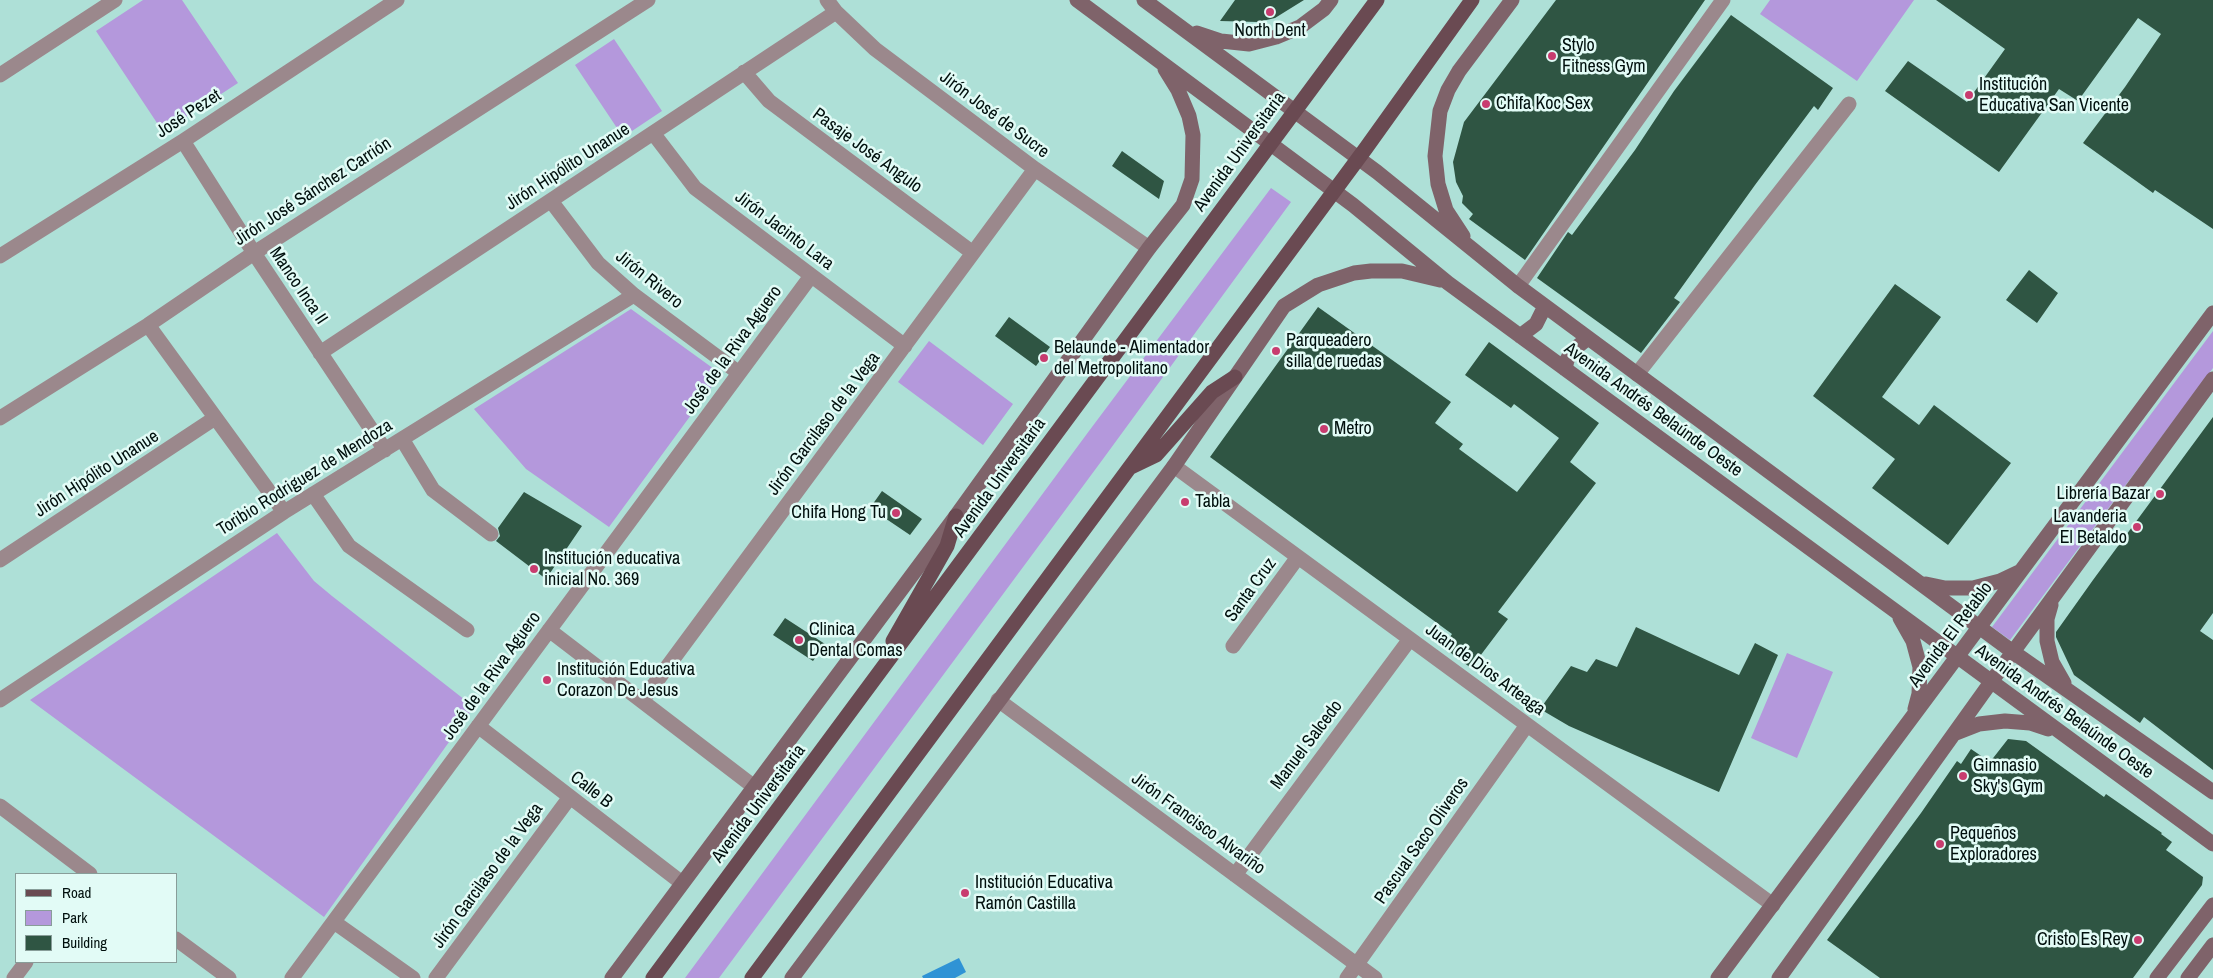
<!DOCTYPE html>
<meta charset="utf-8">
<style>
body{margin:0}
#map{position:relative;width:2213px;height:978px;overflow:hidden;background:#aee0d7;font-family:"Archivo Narrow",sans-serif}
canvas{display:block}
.legend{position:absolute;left:15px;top:873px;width:162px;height:90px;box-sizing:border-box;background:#e2fbf6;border:1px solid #889d99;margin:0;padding:6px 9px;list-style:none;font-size:15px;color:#000f0d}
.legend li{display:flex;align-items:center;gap:10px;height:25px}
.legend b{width:25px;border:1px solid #889d99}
</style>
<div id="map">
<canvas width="2213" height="978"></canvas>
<ul class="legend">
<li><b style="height:6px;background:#6a4a52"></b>Road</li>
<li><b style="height:14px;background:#b498dc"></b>Park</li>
<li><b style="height:14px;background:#2f5543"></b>Building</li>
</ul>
</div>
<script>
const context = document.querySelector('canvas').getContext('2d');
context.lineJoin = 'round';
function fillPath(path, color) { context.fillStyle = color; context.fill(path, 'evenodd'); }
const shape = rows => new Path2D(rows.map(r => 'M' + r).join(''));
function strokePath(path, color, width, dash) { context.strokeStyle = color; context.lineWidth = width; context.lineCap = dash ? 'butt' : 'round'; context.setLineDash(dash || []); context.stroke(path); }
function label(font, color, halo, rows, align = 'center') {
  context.font = font + ' "Archivo Narrow",sans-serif'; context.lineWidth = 5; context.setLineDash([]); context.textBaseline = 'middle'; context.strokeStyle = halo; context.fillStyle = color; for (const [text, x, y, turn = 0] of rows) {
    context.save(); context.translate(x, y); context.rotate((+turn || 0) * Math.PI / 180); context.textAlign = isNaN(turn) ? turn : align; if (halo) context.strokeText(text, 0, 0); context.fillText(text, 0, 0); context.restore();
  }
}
fillPath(shape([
 [143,0,182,0,238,83,163,132,96,31],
 [1770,0,1914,0,1857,81,1760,14],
 [614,39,662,111,623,137,575,65],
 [1271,188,1291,202,1103,459,719,978,685,978,1089,431],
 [631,309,721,374,609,527,526,469,474,409],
 [2213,331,2213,368,2010,640,1992,627],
 [929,341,1013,404,983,445,898,382],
 [277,533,314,581,332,596,474,707,324,917,30,700],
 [1787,653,1833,672,1797,758,1751,738]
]), '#b498dc');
fillPath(shape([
 [959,958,966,972,955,978,923,978,922,976]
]), '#2f93d5');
fillPath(shape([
 [1235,0,1304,0,1275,18,1258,22,1220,21],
 [1556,0,1705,0,1525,260,1469,219,1473,214,1462,203,1463,196,1456,182,1453,162,1464,122],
 [1936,0,2213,0,2213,229,2155,190,2153,193,2083,143,2125,87,2161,34,2138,18,2078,101,2059,89,1999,172,1885,91,1908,61,1967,102,2005,49],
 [1731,15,1833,88,1818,110,1814,106,1755,185,1674,298,1680,302,1641,353,1537,278,1568,232,1572,235,1635,150,1674,91],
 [1122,151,1164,181,1159,199,1112,166],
 [2029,270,2058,293,2037,323,2006,300],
 [1895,284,1941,317,1882,397,1919,425,1934,405,2011,463,1948,545,1872,488,1895,459,1813,396],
 [1318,307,1451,402,1435,423,1463,444,1459,449,1517,492,1559,438,1514,404,1511,408,1465,375,1489,342,1599,423,1570,462,1596,483,1498,612,1508,619,1471,668,1443,647,1452,634,1210,457],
 [1009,317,1050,347,1036,366,995,336],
 [2213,417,2213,613,2200,631,2213,640,2213,770,2144,717,2140,723,2074,675,2056,637,2056,632,2093,580],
 [882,491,922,519,910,535,870,508],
 [524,492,582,526,546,579,496,541,500,536,498,528],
 [785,618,825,644,813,661,773,635],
 [1636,627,1739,675,1755,643,1778,655,1719,792,1569,726,1540,709,1571,666,1587,672,1596,659,1617,667],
 [2008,739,2026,741,2104,797,2106,794,2162,833,2161,834,2172,842,2166,850,2203,877,2202,885,2133,978,1880,978,1827,940,1921,813,1957,761,1961,764,1971,749,1990,762]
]), '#2f5543');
strokePath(shape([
 [827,0,836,12,875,49,1035,169,1149,248],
 [744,72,769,101,973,253],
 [0,75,115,0],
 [653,133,695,188,905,346],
 [183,141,254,253,385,450],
 [551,201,598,263,634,295,739,373],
 [0,256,183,141,397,0],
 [1518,286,1723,0],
 [148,325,284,512],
 [320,353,836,12],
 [1637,374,1849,104],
 [0,418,148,325,254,253,648,0],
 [402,439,433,490,491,534],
 [1174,466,1773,905],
 [313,494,349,546,467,630],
 [0,560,215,418],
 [549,630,753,786],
 [1233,646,1298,557],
 [0,700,284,512,634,295],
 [998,700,1375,978],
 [642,701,1035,169],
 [478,726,682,883],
 [0,806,90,874],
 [1235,875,1410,639],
 [334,922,413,978],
 [176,939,229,978],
 [14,978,26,962],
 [292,978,811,276],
 [436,978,570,797],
 [1347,978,1527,725]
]), '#9b888c', 15);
strokePath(shape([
 [1077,0,1353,205,1448,283,2213,844],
 [1144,0,1377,172,1518,286,2013,652,2213,792],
 [1197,33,1221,41,1249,44,1276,37,1300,27,1324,9,1331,0],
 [1463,236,1446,210,1438,184,1435,156,1440,111,1448,90,1459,71,1512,0],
 [1520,336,1536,324,1545,306],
 [1565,369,1567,360,1572,351,1588,338],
 [1926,584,1945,588,1973,588,2000,581,2019,572],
 [2051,605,2047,619,2047,641,2052,662,2064,683],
 [1900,618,1913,641,1920,667,1919,694,1915,709],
 [1956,733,1979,724,2005,721,2030,723,2048,729],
 [612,978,956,516,1149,248,1183,205,1192,179,1193,135,1189,116,1178,90,1165,69],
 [792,978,1174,466,1284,306,1318,285,1354,273,1371,271,1402,271,1440,280],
 [1718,978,2213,313],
 [1779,978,1991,682,2213,379],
 [2157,978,2213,905],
 [2188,978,2213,945]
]), '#7f636a', 15);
strokePath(shape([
 [1131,467,1156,455,1212,392,1235,377],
 [893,641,947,546,956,516],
 [653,978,1377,0],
 [752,978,1366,148,1472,0]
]), '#6a4a52', 15);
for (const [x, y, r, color] of [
 [1270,12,5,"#c83c6f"],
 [1552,56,5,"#c83c6f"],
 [1969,95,5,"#c83c6f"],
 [1486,104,5,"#c83c6f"],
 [1276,351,5,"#c83c6f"],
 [1044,358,5,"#c83c6f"],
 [1324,429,5,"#c83c6f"],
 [2160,494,5,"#c83c6f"],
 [1185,502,5,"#c83c6f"],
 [896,513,5,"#c83c6f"],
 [2137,527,5,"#c83c6f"],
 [534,569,5,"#c83c6f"],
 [799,640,5,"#c83c6f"],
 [547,680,5,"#c83c6f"],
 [1963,776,5,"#c83c6f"],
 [1940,844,5,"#c83c6f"],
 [965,893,5,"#c83c6f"],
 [2138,940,5,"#c83c6f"]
]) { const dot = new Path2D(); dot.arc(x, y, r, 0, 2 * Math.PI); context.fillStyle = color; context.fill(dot); strokePath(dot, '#e2fbf6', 2); }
label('18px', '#000f0d', '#e2fbf6', [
 ["North Dent",1270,31,"center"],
 ["Stylo",1562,46],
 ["Fitness Gym",1562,67],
 ["Institución",1979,85],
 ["Educativa San Vicente",1979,106],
 ["Chifa Koc Sex",1496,104],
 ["Parqueadero",1286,341],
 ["silla de ruedas",1286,362],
 ["Belaunde - Alimentador",1054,348],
 ["del Metropolitano",1054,369],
 ["Metro",1334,429],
 ["Librería Bazar",2150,494,"right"],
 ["Tabla",1195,502],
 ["Chifa Hong Tu",886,513,"right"],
 ["Lavanderia",2127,517,"right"],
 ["El Betaldo",2127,538,"right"],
 ["Institución educativa",544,559],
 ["inicial No. 369",544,580],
 ["Clinica",809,630],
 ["Dental Comas",809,651],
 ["Institución Educativa",557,670],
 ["Corazon De Jesus",557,691],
 ["Gimnasio",1973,766],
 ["Sky's Gym",1973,787],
 ["Pequeños",1950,834],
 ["Exploradores",1950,855],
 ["Institución Educativa",975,883],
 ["Ramón Castilla",975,904],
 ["Cristo Es Rey",2128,940,"right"]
], 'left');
label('18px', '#000f0d', '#e2fbf6', [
 ["José Pezet",189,114,-33],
 ["Jirón José de Sucre",994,115,37],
 ["Pasaje José Angulo",867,151,36],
 ["Avenida Universitaria",1240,152,-54],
 ["Jirón Hipólito Unanue",568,167,-33],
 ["Jirón José Sánchez Carrión",313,192,-33],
 ["Jirón Jacinto Lara",784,231,37],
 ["Jirón Rivero",649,280,39],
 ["Manco Inca II",298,286,56],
 ["José de la Riva Aguero",733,350,-54],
 ["Avenida Andrés Belaúnde Oeste",1653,410,36],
 ["Jirón Garcilaso de la Vega",824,424,-53],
 ["Jirón Hipólito Unanue",97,474,-33],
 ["Toribio Rodriguez de Mendoza",305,478,-32],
 ["Avenida Universitaria",1000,478,-54],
 ["Santa Cruz",1251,590,-54],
 ["Avenida El Retablo",1951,635,-53],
 ["Juan de Dios Arteaga",1485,670,36],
 ["José de la Riva Aguero",492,676,-54],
 ["Avenida Andrés Belaúnde Oeste",2064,712,36],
 ["Manuel Salcedo",1307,745,-53],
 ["Calle B",591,790,38],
 ["Avenida Universitaria",759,804,-53],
 ["Jirón Francisco Alvariño",1198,824,36],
 ["Pascual Saco Oliveros",1422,841,-55],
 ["Jirón Garcilaso de la Vega",488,876,-54]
]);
</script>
